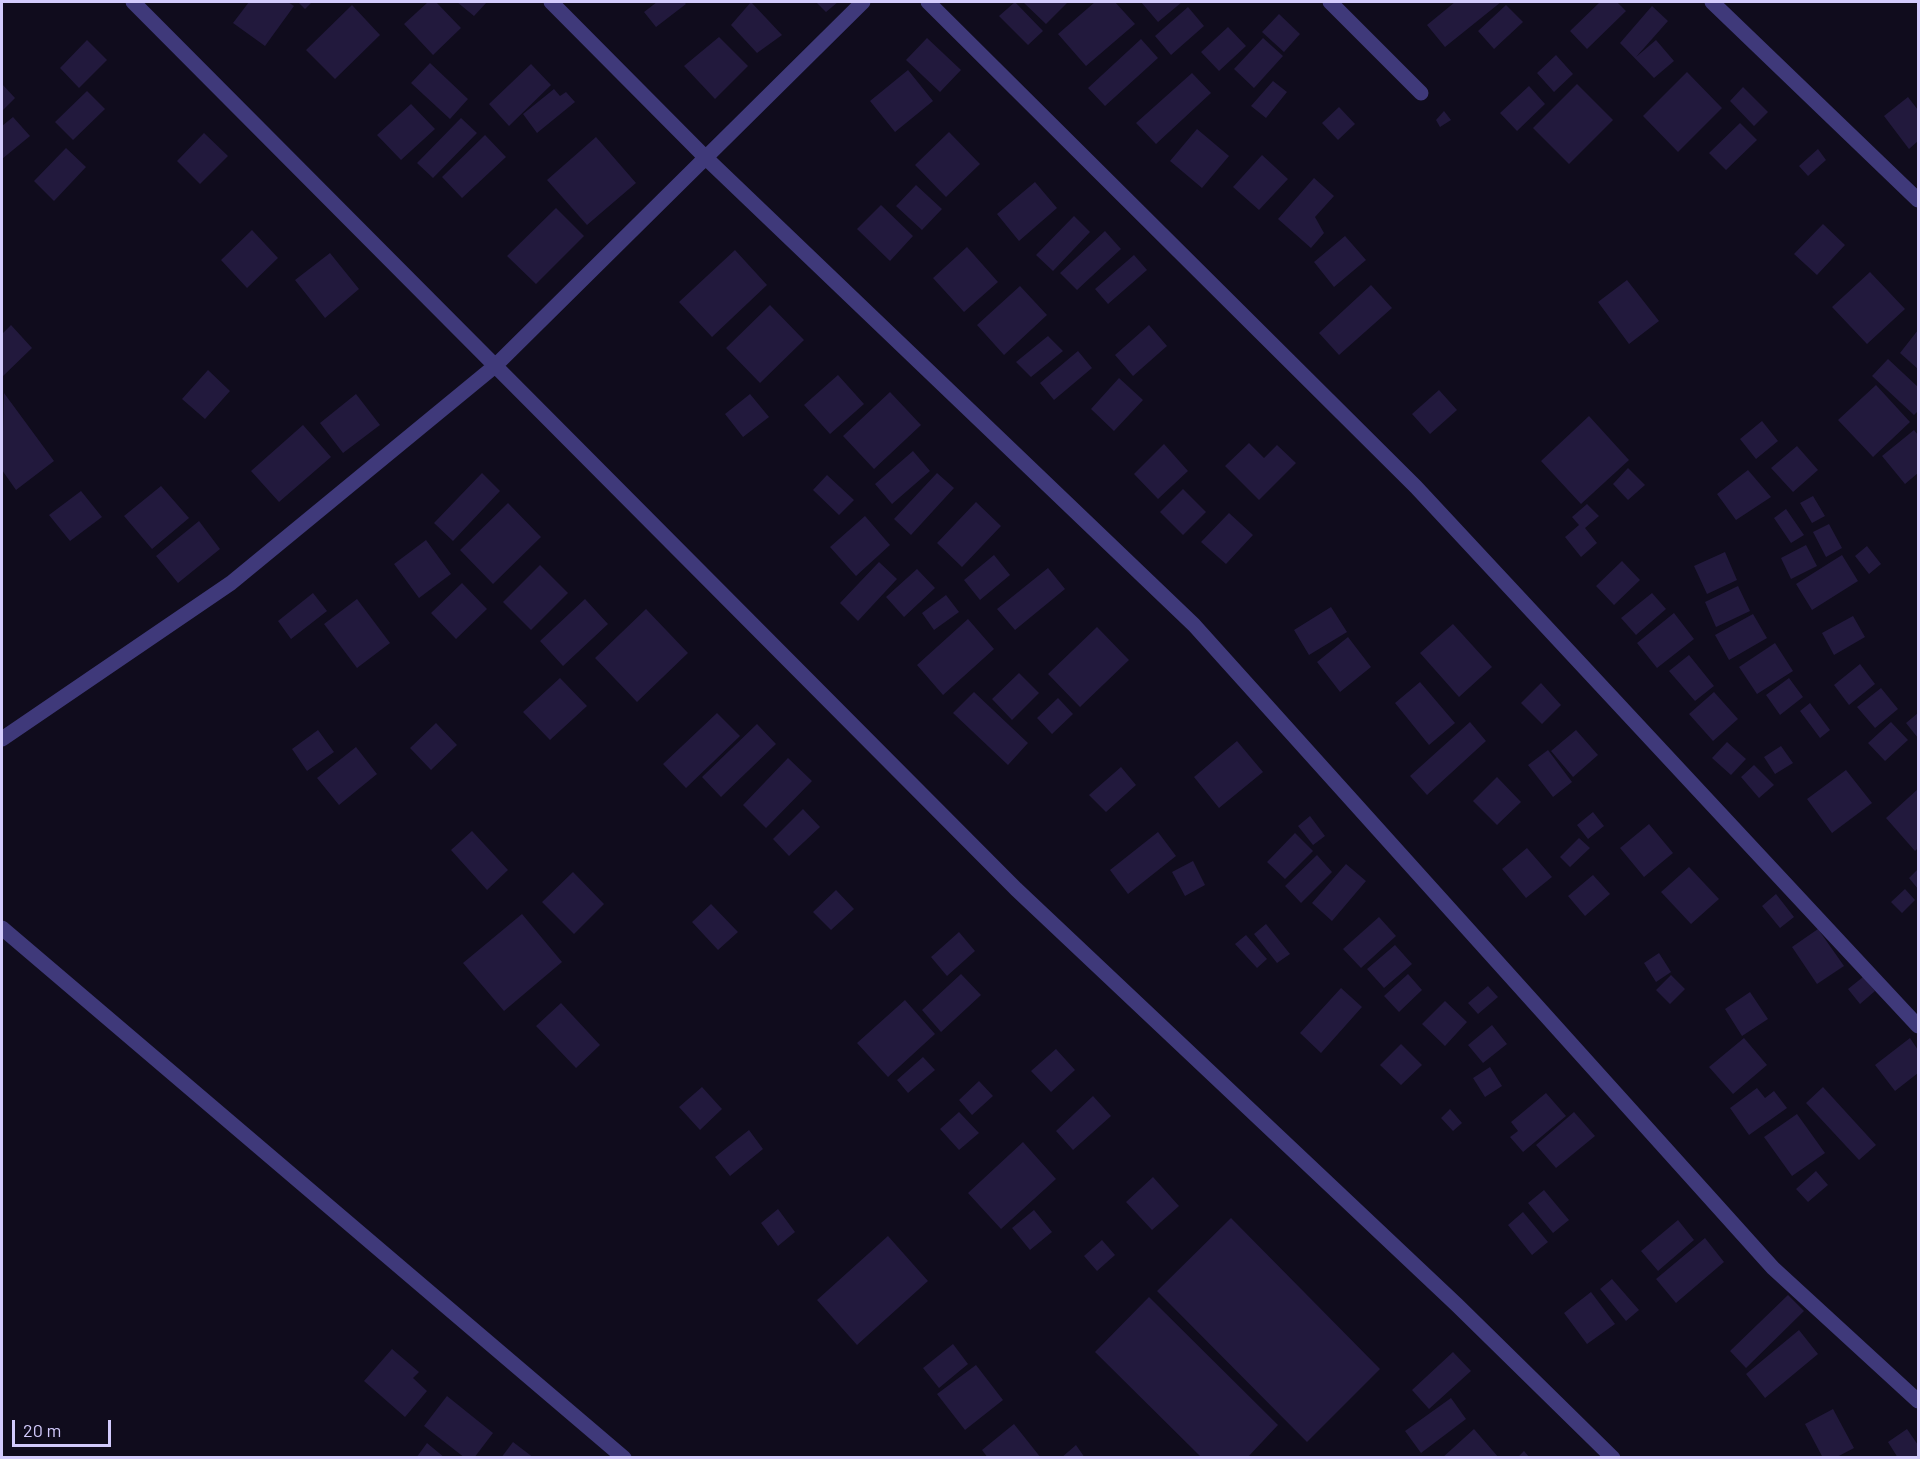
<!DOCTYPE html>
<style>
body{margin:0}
#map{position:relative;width:1920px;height:1459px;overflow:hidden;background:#100c1d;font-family:Barlow,sans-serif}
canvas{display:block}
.frame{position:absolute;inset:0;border:3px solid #d3cbfd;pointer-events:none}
.scale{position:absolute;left:12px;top:1420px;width:99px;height:27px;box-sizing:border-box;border:3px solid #d3cbfd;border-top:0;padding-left:8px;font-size:18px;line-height:21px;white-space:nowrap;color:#d3cbfd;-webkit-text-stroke:4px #100c1d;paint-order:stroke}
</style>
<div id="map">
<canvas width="1920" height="1459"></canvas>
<div class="frame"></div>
<div class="scale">20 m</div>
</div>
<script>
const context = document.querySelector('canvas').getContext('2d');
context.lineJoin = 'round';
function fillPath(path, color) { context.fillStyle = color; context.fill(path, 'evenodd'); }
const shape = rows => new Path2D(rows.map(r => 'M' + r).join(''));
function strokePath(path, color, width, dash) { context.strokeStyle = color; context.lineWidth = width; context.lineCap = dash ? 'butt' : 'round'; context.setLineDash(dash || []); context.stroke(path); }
fillPath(shape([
 [249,2,288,2,294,6,265,46,233,23],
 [298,2,312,2,305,9],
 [428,2,436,2,461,28,433,55,404,24],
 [457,2,487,2,474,16],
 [657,2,684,2,686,4,656,27,644,12],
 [751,2,782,35,757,53,731,25],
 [816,2,838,2,826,12],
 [1015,2,1043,31,1028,45,999,16],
 [1023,2,1068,2,1046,24],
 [1095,2,1115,2,1135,24,1086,66,1058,34],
 [1141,2,1182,2,1158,22],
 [1455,2,1501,2,1445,47,1427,25],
 [1600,2,1617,2,1626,11,1587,49,1570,31],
 [352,5,380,35,335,79,306,50],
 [1506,5,1523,22,1494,49,1478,31],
 [1652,6,1668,21,1636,57,1656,40,1674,61,1654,78,1620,43],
 [1188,7,1204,26,1171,55,1155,36],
 [1279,14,1300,34,1284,52,1262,32],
 [1228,27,1246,46,1219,71,1201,52],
 [719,37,748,66,715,99,684,66],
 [927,38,961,70,940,92,906,60],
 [1263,38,1283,56,1254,88,1234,69],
 [1141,39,1158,58,1105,106,1088,88],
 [87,40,107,60,79,88,60,68],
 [1556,55,1573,74,1554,92,1537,73],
 [430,63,468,99,450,119,411,83],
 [531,64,551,85,509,126,489,104],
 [908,70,933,101,895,132,870,101],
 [1687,72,1722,108,1678,152,1643,116],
 [1192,73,1211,93,1156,144,1136,123],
 [1273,81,1287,92,1266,118,1251,106],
 [2,84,15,98,2,111],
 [1577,84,1613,120,1569,164,1533,128],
 [1529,86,1545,104,1517,131,1500,113],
 [1743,87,1768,112,1754,126,1730,101],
 [554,89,560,96,566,92,575,102,537,133,523,114],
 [87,91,105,109,73,140,55,122],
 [1908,97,1918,110,1918,141,1909,149,1884,116],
 [411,104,435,129,401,160,377,135],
 [1339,107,1355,124,1338,140,1322,123],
 [1444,111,1451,120,1440,127,1436,120],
 [13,117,30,136,2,159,2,126],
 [461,118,477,133,433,178,417,163],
 [1740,123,1757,140,1726,170,1709,153],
 [1197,129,1229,156,1202,188,1170,161],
 [949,132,980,164,946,197,915,165],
 [204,133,228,156,200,184,177,161],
 [485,135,506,157,462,198,442,177],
 [596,137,636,183,587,225,547,180],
 [66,148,86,167,54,201,34,181],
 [1818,149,1826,160,1808,176,1799,166],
 [1262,155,1288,179,1259,210,1233,187],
 [1314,178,1334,196,1315,217,1324,233,1311,248,1278,219],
 [1035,182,1057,208,1019,241,997,214],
 [916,185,942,209,922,230,896,206],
 [881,205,913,236,890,261,857,229],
 [556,208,584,236,536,284,507,256],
 [1074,216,1090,232,1053,271,1036,255],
 [1823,224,1845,245,1817,275,1794,254],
 [252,230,278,258,247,288,221,260],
 [1105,231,1121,249,1077,290,1060,273],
 [1345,236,1366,260,1334,287,1314,262],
 [967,247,998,282,964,312,933,278],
 [735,250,767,285,712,337,679,302],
 [330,253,359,289,325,318,295,280],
 [1134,255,1147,270,1108,304,1095,289],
 [1870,272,1905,309,1867,344,1832,307],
 [1627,280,1659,321,1629,344,1598,302],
 [1371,285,1392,308,1339,355,1319,333],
 [1020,286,1047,315,1004,355,977,325],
 [770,305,804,340,760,383,726,348],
 [11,325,32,348,2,377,2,334],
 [1149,325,1167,346,1133,376,1115,355],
 [1918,330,1918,369,1900,353],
 [1048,336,1063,351,1031,377,1016,362],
 [1078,351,1092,368,1054,400,1040,383],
 [1888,359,1918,387,1918,411,1914,415,1872,376],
 [208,370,230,391,205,419,182,399],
 [838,375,864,404,830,434,804,405],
 [1119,378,1143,400,1114,431,1091,409],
 [1876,385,1910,422,1873,457,1838,420],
 [1439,390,1457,410,1430,434,1412,414],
 [890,392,921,425,874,469,843,436],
 [4,393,54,461,16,490,2,470],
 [356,394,380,425,343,453,320,423],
 [750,394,769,417,743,437,725,414],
 [1589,416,1629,460,1581,504,1541,461],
 [1762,421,1778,441,1756,459,1740,439],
 [303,425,331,457,279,502,251,471],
 [1914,430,1918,435,1918,473,1905,484,1882,456],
 [1249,443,1264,458,1277,445,1296,463,1259,500,1225,466],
 [1164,444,1188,471,1158,499,1134,474],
 [1797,446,1818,470,1793,492,1771,468],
 [913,451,930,471,892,504,875,484],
 [1628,468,1645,485,1628,500,1613,484],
 [1748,470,1771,497,1736,520,1717,494],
 [482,473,500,491,453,541,434,523],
 [937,473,954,488,911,535,894,519],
 [827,475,854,500,839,515,813,490],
 [161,486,189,518,152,549,124,516],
 [1183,489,1206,512,1183,535,1160,512],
 [81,491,102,517,70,541,49,515],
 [1813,496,1825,516,1812,523,1800,503],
 [976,502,1001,526,962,567,937,543],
 [508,503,541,537,493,584,460,550],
 [1587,504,1599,516,1585,528,1597,543,1581,557,1565,537,1579,525,1572,517],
 [1786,509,1804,535,1791,543,1774,518],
 [1229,513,1253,535,1226,564,1201,542],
 [865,516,890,545,856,576,830,547],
 [199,521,220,549,178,583,156,556],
 [1829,524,1842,548,1826,557,1813,532],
 [426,540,451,574,419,598,394,564],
 [1806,545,1817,566,1791,579,1781,558],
 [1867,546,1881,564,1869,574,1855,556],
 [1725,552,1737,580,1707,594,1694,566],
 [994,555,1010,575,980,600,964,580],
 [1842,555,1858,581,1812,610,1796,584],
 [1622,561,1640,580,1614,605,1596,586],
 [879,562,897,579,858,621,840,603],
 [540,565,568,593,531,630,503,602],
 [1048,568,1065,589,1015,630,997,609],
 [917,569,935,588,904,617,886,597],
 [462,583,487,609,456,639,431,613],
 [1738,586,1750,611,1716,627,1705,602],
 [313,593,327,611,291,639,278,621],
 [1652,593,1666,609,1636,635,1621,618],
 [946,595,959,612,934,630,922,613],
 [357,599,390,643,357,668,324,624],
 [585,599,608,624,563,666,540,641],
 [1331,607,1347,632,1309,655,1294,630],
 [646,609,688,653,637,702,595,658],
 [1674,613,1694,639,1657,668,1637,643],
 [1753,614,1767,638,1729,660,1715,635],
 [1853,616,1865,637,1834,655,1822,633],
 [968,619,994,649,943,695,917,665],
 [1453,624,1492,667,1459,697,1420,653],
 [1097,627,1129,660,1080,707,1048,674],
 [1348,637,1371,667,1340,692,1317,662],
 [1775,643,1793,671,1757,694,1739,667],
 [1689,655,1714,686,1695,701,1669,671],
 [1860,664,1875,684,1849,705,1834,685],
 [1019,673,1039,693,1012,720,992,699],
 [560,678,587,706,550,740,523,712],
 [1789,678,1803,697,1780,715,1766,695],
 [1420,682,1455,723,1429,745,1395,703],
 [1541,683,1561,705,1542,724,1521,703],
 [1881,688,1898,709,1875,728,1857,707],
 [974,692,1028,743,1008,765,953,713],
 [1714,692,1738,719,1713,741,1689,714],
 [1058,698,1073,714,1052,734,1037,718],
 [1810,703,1830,730,1820,738,1800,711],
 [717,713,740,736,686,788,663,764],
 [1918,713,1918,738,1906,723],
 [1470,722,1486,741,1427,795,1410,776],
 [1891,722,1908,740,1885,761,1868,743],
 [436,723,457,745,431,770,410,748],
 [757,724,776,744,721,797,702,777],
 [318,730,334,752,307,771,292,749],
 [1576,730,1598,755,1573,777,1551,751],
 [1237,741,1263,772,1219,808,1194,777],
 [1727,742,1746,759,1731,775,1712,758],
 [1781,746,1793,763,1775,774,1764,757],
 [356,747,377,774,339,805,317,778],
 [1548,750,1572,782,1553,797,1528,765],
 [788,758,812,781,766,828,743,805],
 [1754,765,1774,785,1759,798,1741,777],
 [1121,767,1136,785,1106,812,1089,795],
 [1846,770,1872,803,1832,833,1807,799],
 [1497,777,1521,802,1497,825,1473,801],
 [1918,789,1918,848,1915,851,1886,818],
 [803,809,820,827,789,856,773,839],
 [1593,812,1604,826,1588,839,1577,825],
 [1310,816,1325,836,1313,845,1298,826],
 [1649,824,1673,853,1644,877,1620,848],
 [472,831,508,870,487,890,451,850],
 [1158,832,1176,856,1128,894,1110,870],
 [1295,833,1313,851,1285,879,1267,862],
 [1579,838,1590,848,1570,867,1560,857],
 [1527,848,1552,877,1526,898,1502,869],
 [1317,855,1332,872,1301,903,1285,886],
 [1193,861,1205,885,1185,896,1172,872],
 [1346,864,1366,881,1332,921,1312,903],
 [1689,867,1719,899,1691,924,1661,892],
 [1918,869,1918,889,1909,878],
 [573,872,604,904,574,934,542,902],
 [1593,875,1610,894,1585,916,1568,896],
 [1905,889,1915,900,1902,913,1891,902],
 [836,890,854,909,831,930,813,912],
 [1776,894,1794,917,1780,928,1762,906],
 [711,904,738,932,718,950,692,922],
 [522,914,562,962,504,1011,463,963],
 [1379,917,1396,936,1361,968,1343,949],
 [1266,924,1290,954,1277,963,1254,934],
 [1818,929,1844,966,1817,984,1792,947],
 [959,932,975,951,947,976,931,957],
 [1246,935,1267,959,1257,968,1235,944],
 [1395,945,1412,964,1384,988,1367,969],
 [1659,953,1671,972,1656,982,1644,963],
 [961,974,981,995,941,1032,922,1010],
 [1408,974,1422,990,1399,1012,1384,996],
 [1671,975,1685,989,1670,1004,1656,990],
 [1863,977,1875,991,1860,1004,1848,989],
 [1488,986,1498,997,1478,1014,1468,1003],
 [1341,988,1362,1007,1321,1053,1300,1033],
 [1750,992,1768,1019,1742,1036,1725,1009],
 [905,1000,935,1034,888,1077,857,1043],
 [1445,1001,1467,1022,1445,1046,1422,1024],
 [561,1003,600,1045,576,1068,536,1026],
 [1492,1025,1507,1044,1483,1063,1468,1045],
 [1744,1038,1767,1065,1733,1094,1709,1067],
 [1910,1038,1918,1050,1918,1073,1895,1091,1875,1065],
 [1401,1044,1422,1065,1401,1085,1380,1065],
 [1056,1049,1075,1070,1051,1092,1031,1071],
 [923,1057,935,1070,908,1093,897,1080],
 [1490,1067,1502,1086,1485,1097,1473,1078],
 [979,1081,993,1096,972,1115,959,1100],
 [702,1087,722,1109,700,1130,679,1107],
 [1823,1087,1876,1145,1859,1160,1806,1103],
 [1757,1088,1765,1098,1774,1091,1787,1108,1749,1135,1730,1108],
 [1546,1093,1566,1116,1523,1152,1510,1137,1518,1131,1511,1122],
 [1093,1096,1111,1116,1073,1150,1056,1131],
 [1450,1109,1462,1123,1453,1131,1441,1118],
 [959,1112,979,1133,959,1150,940,1129],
 [1574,1112,1595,1136,1556,1168,1536,1145],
 [1797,1114,1825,1153,1792,1176,1764,1137],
 [749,1130,763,1149,730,1176,715,1157],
 [1023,1142,1056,1179,1001,1229,968,1193],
 [1816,1171,1828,1185,1808,1202,1796,1189],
 [1153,1177,1179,1206,1152,1230,1126,1202],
 [1544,1190,1569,1220,1553,1233,1528,1203],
 [778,1209,795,1232,778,1246,761,1223],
 [1034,1210,1052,1232,1030,1250,1012,1228],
 [1523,1212,1548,1242,1532,1255,1508,1225],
 [1231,1218,1380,1369,1307,1442,1157,1291],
 [1678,1220,1694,1240,1658,1271,1641,1251],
 [888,1236,928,1281,857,1345,817,1300],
 [1705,1238,1724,1262,1676,1303,1656,1279],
 [1102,1240,1115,1255,1097,1271,1084,1256],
 [1612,1279,1639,1310,1626,1321,1600,1289],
 [1591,1292,1615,1324,1587,1344,1564,1313],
 [1788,1295,1804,1311,1746,1368,1730,1351],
 [1149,1297,1278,1425,1247,1458,1202,1458,1095,1352],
 [1799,1330,1818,1354,1765,1398,1746,1374],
 [953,1344,968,1364,939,1388,923,1368],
 [392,1349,419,1372,413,1378,427,1391,405,1417,364,1381],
 [1453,1352,1471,1371,1429,1409,1412,1390],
 [976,1365,1003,1400,965,1430,937,1394],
 [447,1396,493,1433,474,1458,465,1458,424,1426],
 [1451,1398,1466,1419,1421,1453,1405,1431],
 [1833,1409,1854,1448,1835,1458,1823,1458,1805,1424],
 [1014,1424,1041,1458,988,1458,982,1450],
 [1474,1429,1499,1458,1442,1458],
 [1907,1429,1918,1445,1918,1458,1898,1458,1888,1442],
 [513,1442,534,1458,501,1458],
 [427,1443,445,1458,416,1458],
 [1076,1445,1085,1458,1061,1458],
 [1524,1451,1530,1458,1517,1458]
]), '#22193d');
strokePath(shape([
 [133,2,1016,889,1457,1305,1613,1458],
 [551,2,706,158,1194,625,1773,1268,1918,1401],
 [928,2,1416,487,1918,1026],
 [1330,2,1421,93],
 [1712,2,1918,200],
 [2,739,231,583,495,366,863,2],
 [2,928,624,1458]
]), '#3f397a', 15);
</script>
